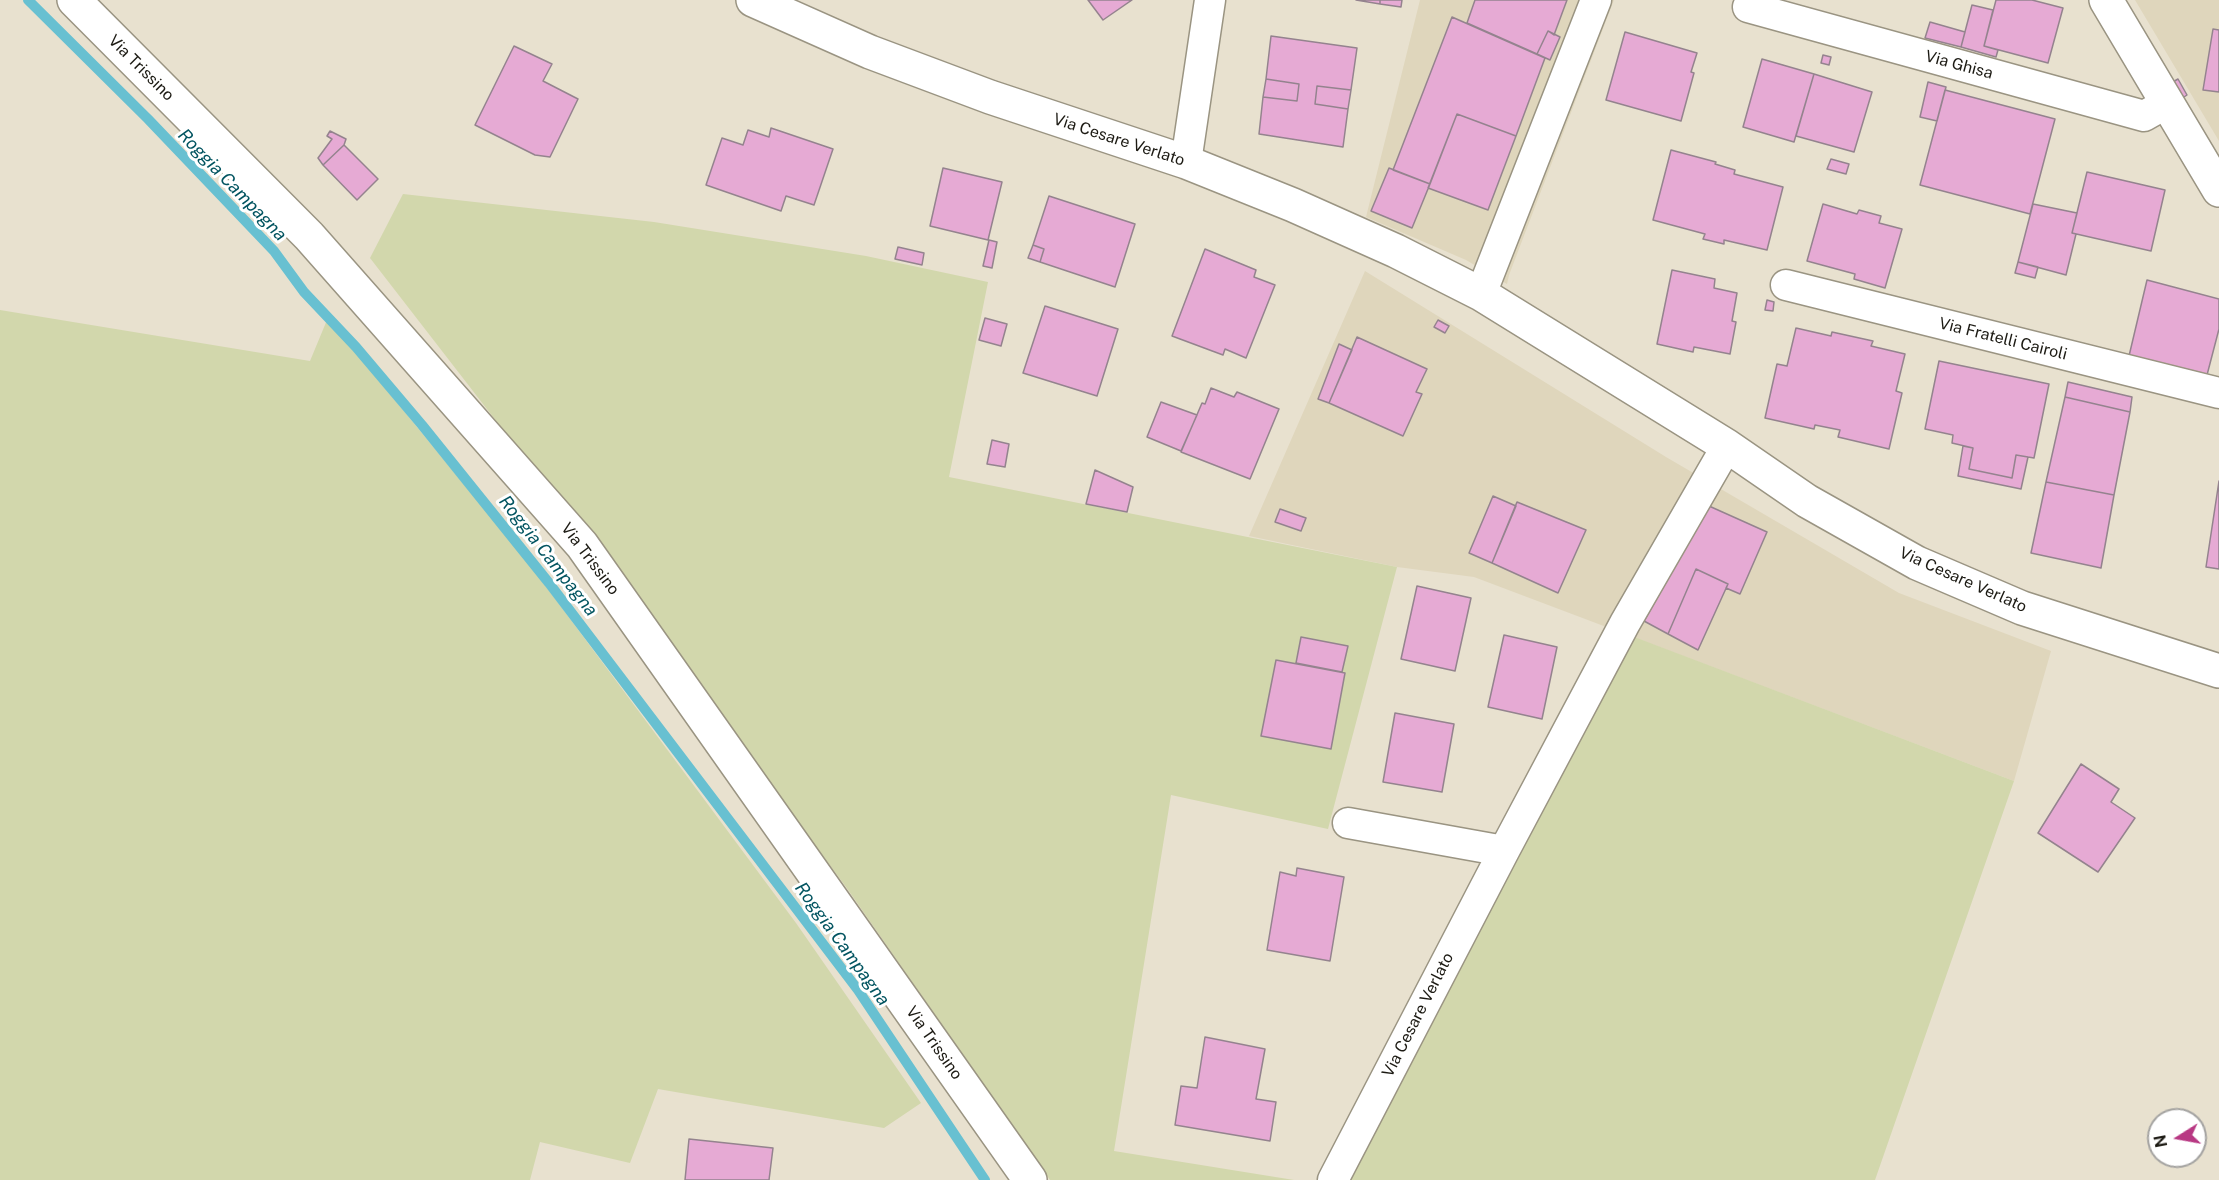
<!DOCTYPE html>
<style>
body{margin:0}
#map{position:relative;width:2219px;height:1180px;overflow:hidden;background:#e8e1cf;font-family:"Public Sans",sans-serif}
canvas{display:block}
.north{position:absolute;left:2147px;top:1108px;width:60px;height:60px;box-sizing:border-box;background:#fff;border:2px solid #a4a3a1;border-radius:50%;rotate:259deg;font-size:16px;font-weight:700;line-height:24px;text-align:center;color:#1c1a13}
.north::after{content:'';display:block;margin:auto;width:21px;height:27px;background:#b83883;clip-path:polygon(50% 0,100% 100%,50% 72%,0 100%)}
</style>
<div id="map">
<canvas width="2219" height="1180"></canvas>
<div class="north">N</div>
</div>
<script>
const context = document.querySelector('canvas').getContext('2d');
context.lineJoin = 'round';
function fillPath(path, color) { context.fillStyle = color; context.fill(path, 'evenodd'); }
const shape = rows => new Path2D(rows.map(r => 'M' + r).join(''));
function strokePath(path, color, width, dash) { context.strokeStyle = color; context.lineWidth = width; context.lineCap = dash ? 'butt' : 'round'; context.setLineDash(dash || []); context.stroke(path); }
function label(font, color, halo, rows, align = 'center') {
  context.font = font + ' "Public Sans",sans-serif'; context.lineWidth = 6; context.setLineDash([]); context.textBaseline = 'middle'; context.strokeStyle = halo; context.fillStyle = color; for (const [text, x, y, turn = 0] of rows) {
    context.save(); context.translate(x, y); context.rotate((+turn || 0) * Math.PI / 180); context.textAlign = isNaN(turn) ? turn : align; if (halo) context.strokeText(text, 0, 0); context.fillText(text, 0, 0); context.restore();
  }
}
fillPath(shape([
 [1420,0,1614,0,1509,275,1507,284,1466,260,1366,217],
 [2135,0,2219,0,2219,141],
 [1365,271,1666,457,1899,593,2051,651,2014,781,1474,577,1397,567,1249,536]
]), '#dfd6bc');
fillPath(shape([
 [403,194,654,222,866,256,988,282,949,477,1397,567,1328,829,1171,795,1114,1151,1294,1180,1050,1180,846,887,579,528,370,258],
 [0,310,310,361,327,320,349,344,530,565,796,923,921,1103,884,1128,658,1089,630,1163,540,1142,530,1180,0,1180],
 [1629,635,2014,781,1875,1180,1329,1180]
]), '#d2d7ac');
strokePath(shape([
 [28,0,148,119,274,251,304,292,356,347,422,425,549,583,858,990,985,1180]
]), '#68c0d1', 10);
const building = shape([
 [1088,0,1132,0,1103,20,1088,0],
 [1356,0,1380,0,1380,4,1356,0],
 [1380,0,1402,0,1401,7,1380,4,1380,0],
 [1475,0,1567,0,1554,35,1548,31,1537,54,1467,23,1475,0],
 [1996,0,2032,0,2063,8,2048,63,1984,46,1996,0],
 [1972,5,1993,10,1984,46,1998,50,1996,57,1961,47,1972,5],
 [1452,17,1545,58,1516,136,1457,114,1430,184,1393,170,1452,17],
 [1930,22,1965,32,1961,47,1925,38,1930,22],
 [2213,29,2219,30,2219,92,2203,90,2213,29],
 [1548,31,1560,37,1550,60,1537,54,1548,31],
 [1625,32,1697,53,1691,72,1694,73,1681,121,1606,100,1625,32],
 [1271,36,1357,48,1351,90,1317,86,1315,104,1348,109,1343,147,1259,134,1263,97,1297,101,1299,84,1266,79,1271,36],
 [514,46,552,64,543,81,578,99,550,157,535,155,475,125,514,46],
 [1823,55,1831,57,1829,65,1821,63,1823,55],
 [1762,59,1814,74,1794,142,1743,127,1762,59],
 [1814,74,1872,92,1854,152,1796,136,1814,74],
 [1266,79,1299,84,1297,101,1263,97,1266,79],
 [2178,79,2187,95,2181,99,2171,83,2178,79],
 [1928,82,1946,87,1937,121,1920,117,1928,82],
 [1317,86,1351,90,1348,109,1315,104,1317,86],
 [1945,90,2055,119,2030,214,1920,185,1945,90],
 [1457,114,1516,136,1488,210,1428,188,1457,114],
 [771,128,833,149,814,205,786,196,781,211,706,185,722,138,743,145,748,130,769,137,771,128],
 [330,131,346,139,344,145,323,165,318,158,332,139,327,136,330,131],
 [344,145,378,179,357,200,323,165,344,145],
 [1671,150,1716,162,1715,164,1735,170,1734,174,1783,187,1767,250,1724,240,1724,244,1703,239,1705,234,1653,220,1671,150],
 [1831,159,1849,164,1846,174,1827,169,1831,159],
 [943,168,1002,182,988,240,930,226,943,168],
 [1389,168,1430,184,1412,228,1371,211,1389,168],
 [2087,172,2165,190,2151,251,2072,233,2087,172],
 [1049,196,1135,224,1115,287,1040,262,1044,249,1033,245,1049,196],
 [1823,204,1857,214,1859,210,1881,216,1879,223,1902,229,1885,288,1854,279,1855,274,1807,261,1823,204],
 [2033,204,2077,213,2072,233,2076,234,2066,275,2018,262,2033,204],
 [989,240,997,242,992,268,983,266,989,240],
 [1033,245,1044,249,1040,262,1028,258,1033,245],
 [898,247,924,253,922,265,895,259,898,247],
 [1205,249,1256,270,1254,277,1275,285,1246,358,1225,349,1223,355,1172,336,1205,249],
 [2018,262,2038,267,2035,278,2015,273,2018,262],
 [1672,270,1715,279,1714,288,1737,293,1732,321,1736,322,1730,354,1694,347,1693,352,1657,344,1672,270],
 [2147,280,2219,299,2219,329,2207,375,2129,356,2147,280],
 [1767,300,1774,302,1773,311,1765,310,1767,300],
 [1045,306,1118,329,1097,396,1023,373,1045,306],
 [985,318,1007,324,1001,346,979,340,985,318],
 [1438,320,1449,326,1445,333,1434,327,1438,320],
 [1796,328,1831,336,1832,332,1873,341,1871,346,1905,354,1896,391,1902,393,1889,449,1838,437,1840,430,1815,425,1814,429,1765,418,1777,364,1787,366,1796,328],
 [1357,337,1427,369,1416,392,1422,394,1403,436,1329,403,1357,337],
 [1339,344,1352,350,1329,403,1318,399,1339,344],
 [1939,361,2049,384,2034,458,2016,455,2012,478,1969,469,1973,448,1952,443,1953,435,1925,429,1939,361],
 [2068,382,2132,397,2130,412,2065,397,2068,382],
 [1211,388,1234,397,1237,392,1279,409,1250,479,1181,452,1202,403,1205,404,1211,388],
 [2065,397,2130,412,2114,495,2046,482,2065,397],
 [1161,402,1197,415,1181,451,1147,437,1161,402],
 [992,440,1009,444,1005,467,987,464,992,440],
 [1963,446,1973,448,1969,469,2012,478,2016,455,2028,457,2021,489,1958,476,1963,446],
 [1095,470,1133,487,1127,512,1086,504,1095,470],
 [2219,481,2219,569,2206,567,2219,481],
 [2046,482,2114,495,2101,568,2031,553,2046,482],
 [1493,496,1516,506,1492,563,1469,553,1493,496],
 [1517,502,1586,530,1558,593,1492,563,1517,502],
 [1709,506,1767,532,1740,594,1726,588,1728,584,1696,569,1668,634,1644,621,1709,506],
 [1280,509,1306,518,1301,531,1275,522,1280,509],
 [1696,569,1728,584,1698,650,1668,634,1696,569],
 [1417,586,1471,598,1455,671,1401,659,1417,586],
 [1504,635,1557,647,1542,719,1488,707,1504,635],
 [1301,637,1348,646,1342,672,1296,663,1301,637],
 [1276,660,1345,673,1331,749,1261,736,1276,660],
 [1395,713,1454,724,1442,792,1383,782,1395,713],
 [2081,764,2119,789,2111,802,2135,818,2098,872,2038,833,2081,764],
 [1297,868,1344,877,1330,961,1267,950,1280,872,1296,876,1297,868],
 [1205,1037,1265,1049,1256,1099,1276,1102,1270,1141,1175,1125,1181,1086,1197,1088,1205,1037],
 [689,1139,773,1148,769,1180,685,1180,689,1139]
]);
fillPath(building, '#e6aad4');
strokePath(building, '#94838e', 1.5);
const street = shape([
 [1748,7,2144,116,2167,103],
 [1186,162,1210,0],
 [1786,285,2219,393],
 [1481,294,1596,0],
 [1348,823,1504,851],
 [1333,1180,1504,851,1625,623,1727,446]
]);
const secondary = shape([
 [74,0,309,236,582,545,1030,1180],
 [753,0,870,52,990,97,1186,162,1293,205,1396,251,1481,294,1727,446,1807,501,1917,563,2022,608,2219,671],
 [2106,0,2219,190]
]);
strokePath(street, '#9a9482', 33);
strokePath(secondary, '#9a9482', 36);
strokePath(street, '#fff', 30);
strokePath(secondary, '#fff', 33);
label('16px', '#1c1a13', '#fff', [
 ["Via Ghisa",1959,65,15],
 ["Via Trissino",141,68,45],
 ["Via Cesare Verlato",1119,140,18],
 ["Via Fratelli Cairoli",2003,339,14],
 ["Via Trissino",590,559,53],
 ["Via Cesare Verlato",1963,580,24],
 ["Via Cesare Verlato",1418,1015,-63],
 ["Via Trissino",934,1043,55]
]);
label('italic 18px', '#025460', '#fff', [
 ["Roggia Campagna",232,185,46],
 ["Roggia Campagna",548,556,52],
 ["Roggia Campagna",842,944,54]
]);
</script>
